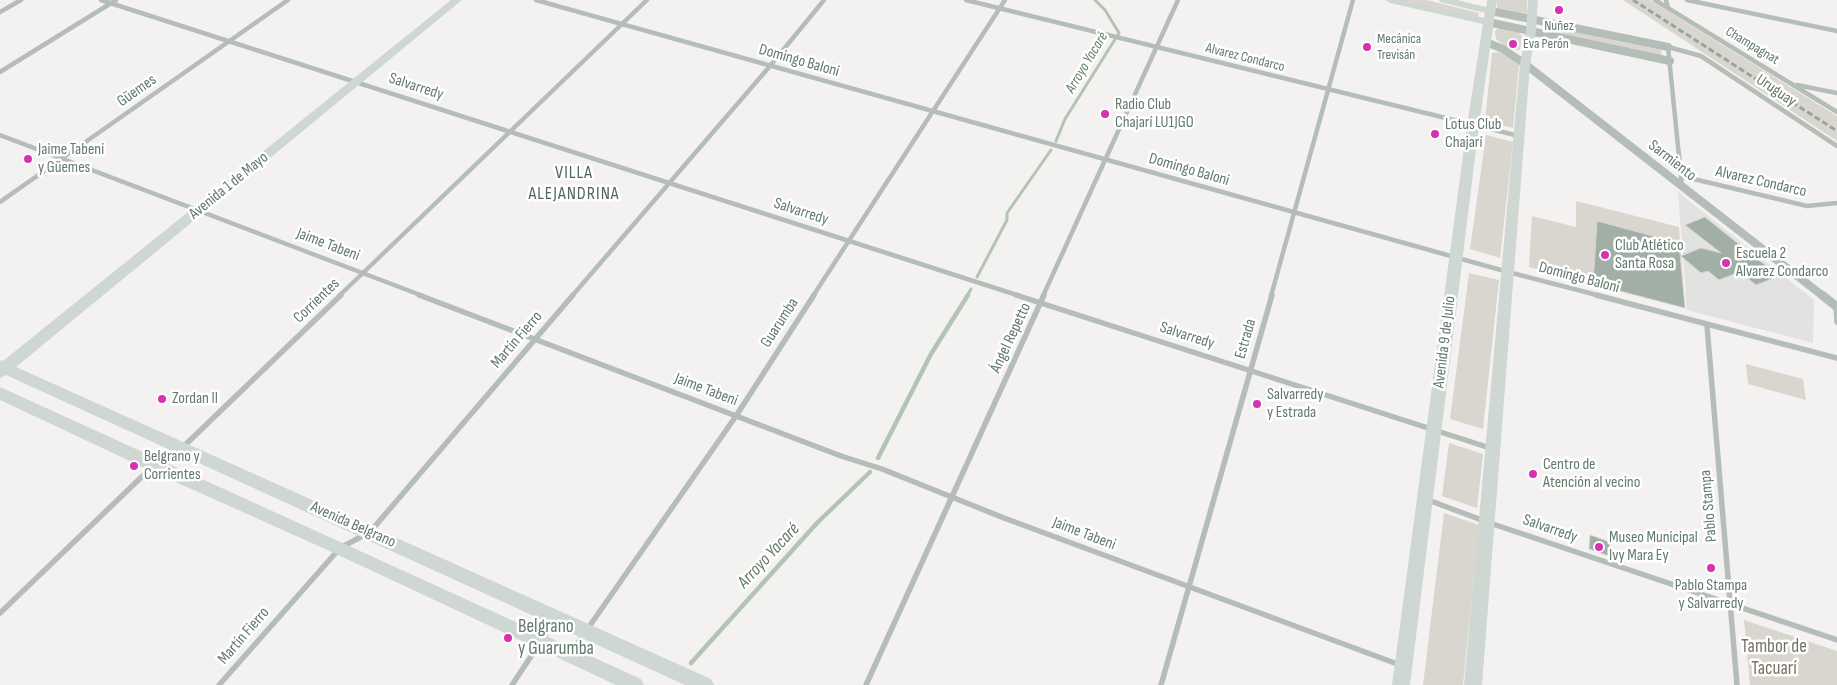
<!DOCTYPE html>
<meta charset="utf-8">
<style>
body{margin:0}
canvas{display:block;background:#f4f1f1}
</style>
<canvas width="1837" height="685"></canvas>
<script>
const context = document.querySelector('canvas').getContext('2d');
context.lineJoin = 'round';
function fillPath(path, color) { context.fillStyle = color; context.fill(path, 'evenodd'); }
const shape = rows => new Path2D(rows.map(r => 'M' + r).join(''));
function strokePath(path, color, width, dash) { context.strokeStyle = color; context.lineWidth = width; context.lineCap = dash ? 'butt' : 'round'; context.setLineDash(dash || []); context.stroke(path); }
function label(font, color, halo, rows, align = 'center') {
  context.font = font + ' "Sofia Sans Condensed",sans-serif'; context.lineWidth = 5; context.setLineDash([]); context.textBaseline = 'middle'; context.strokeStyle = halo; context.fillStyle = color; for (const [text, x, y, turn = 0] of rows) {
    context.save(); context.translate(x, y); context.rotate((+turn || 0) * Math.PI / 180); context.textAlign = isNaN(turn) ? turn : align; if (halo) context.strokeText(text, 0, 0); context.fillText(text, 0, 0); context.restore();
  }
}
fillPath(shape([
 [1678,192,1814,300,1813,343,1687,310]
]), '#e2e2e0');
fillPath(shape([
 [1400,0,1427,0,1479,13,1478,17],
 [1497,0,1527,0,1527,14,1497,8],
 [1623,0,1650,0,1837,116,1837,141],
 [1545,26,1661,50,1662,57,1544,31],
 [1501,28,1518,32,1522,36,1520,50,1510,50,1496,39,1495,32,1497,29],
 [1498,52,1505,54,1519,65,1513,128,1485,121,1492,53],
 [1486,135,1513,142,1500,258,1470,249],
 [1576,201,1679,227,1685,308,1529,267,1532,216,1576,227],
 [1469,273,1499,280,1483,429,1450,419],
 [1746,364,1803,379,1806,400,1748,384],
 [1449,443,1483,454,1477,508,1442,496],
 [1444,513,1479,525,1463,685,1423,685],
 [1744,620,1837,651,1837,685,1750,685]
]), '#d9d6d0');
strokePath(shape([
 [1056,141,1065,119,1119,33,1105,10,1095,0],
 [977,277,1007,220,1007,213,1051,150],
 [967,296,971,289]
]), '#b4c3b7', 3);
strokePath(shape([
 [878,458,931,354,968,295],
 [691,663,817,523,870,472]
]), '#b4c3b7', 4.5);
const building = shape([
 [1705,217,1746,250,1779,276,1756,285,1740,272,1719,280,1708,271,1701,273,1681,256,1701,248,1721,253,1685,225,1705,217],
 [1597,221,1679,243,1685,308,1593,284,1597,221],
 [1590,535,1610,542,1609,556,1589,549,1590,535]
]);
fillPath(building, '#a2afa7');
strokePath(building, '#d6d4d4', 1);
strokePath(shape([
 [101,0,1020,296],
 [536,0,1508,272,1601,296],
 [966,0,1519,136],
 [1655,0,1837,112],
 [1666,0,1668,8],
 [1687,0,1837,31],
 [0,12,21,0],
 [0,72,116,0],
 [1797,85,1837,93],
 [0,135,423,296],
 [1681,176,1807,206,1837,203],
 [1682,186,1668,47,1701,56,1837,146],
 [0,202,288,0],
 [339,296,647,0],
 [572,296,770,66,824,0],
 [813,296,1005,0],
 [1043,296,1178,0],
 [1271,296,1353,0]
]), '#b5bdb8', 4.5);
strokePath(shape([
 [419,295,841,456,882,469,1004,518,1400,665],
 [1016,295,1490,448],
 [1596,295,1837,358],
 [1836,306,1837,322],
 [1707,326,1737,685],
 [1428,500,1487,522,1837,640],
 [0,613,154,465,182,448,341,295],
 [570,654,736,416,814,295],
 [219,685,340,548,370,532,573,295],
 [512,685,555,620],
 [866,685,1044,295],
 [1161,685,1272,295]
]), '#b5bdb8', 5.5);
strokePath(shape([
 [1491,11,1668,47],
 [1488,22,1670,61],
 [1486,42,1503,49,1525,64,1823,296]
]), '#b5bdb8', 8);
strokePath(shape([
 [1822,295,1837,307]
]), '#b5bdb8', 9);
fillPath(shape([
 [451,0,462,0,16,367,711,679,714,685,685,685,6,375,0,378,0,360,3,361,451,0],
 [1385,0,1403,0,1484,18,1485,13,1440,2,1439,0,1457,0,1486,7,1487,0,1497,0,1479,125,1410,685,1392,685,1467,125,1483,24,1390,3,1385,0],
 [1528,0,1538,0,1536,31,1530,64,1482,685,1464,685,1520,64,1526,31,1528,0],
 [0,387,641,679,644,685,616,685,334,553,149,470,0,400,0,387]
]), '#cfd7d3');
strokePath(shape([
 [1633,0,1837,131]
]), '#98a49d', 3, [6, 3]);
for (const [x, y, r, color] of [
 [1559,10,5,"#d531b1"],
 [1513,44,5,"#d531b1"],
 [1367,47,5,"#d531b1"],
 [1105,114,5,"#d531b1"],
 [1435,134,5,"#d531b1"],
 [28,159,5,"#d531b1"],
 [1605,255,5,"#d531b1"],
 [1726,263,5,"#d531b1"],
 [162,399,5,"#d531b1"],
 [1257,404,5,"#d531b1"],
 [134,466,5,"#d531b1"],
 [1533,474,5,"#d531b1"],
 [1599,547,5,"#d531b1"],
 [1711,568,5,"#d531b1"],
 [508,638,5,"#d531b1"]
]) { const dot = new Path2D(); dot.arc(x, y, r, 0, 2 * Math.PI); context.fillStyle = color; context.fill(dot); strokePath(dot, '#fff', 2); }
label('14px', '#627a6c', '#fff', [
 ["Nuñez",1559,26,"center"],
 ["Mecánica",1377,39],
 ["Trevisán",1377,55],
 ["Eva Perón",1523,44]
], 'left');
label('14px', '#627a6c', '#fff', [
 ["Champagnat",1752,46,31],
 ["Alvarez Condarco",1245,58,14]
]);
label('italic 15px', '#627d68', '#fff', [
 ["Arroyo Yacaré",1087,63,-59]
]);
label('16px', '#627a6c', '#fff', [
 ["Domingo Baloni",799,61,16],
 ["Salvarredy",416,87,18],
 ["Güemes",137,91,-35],
 ["Uruguay",1776,91,34],
 ["Sarmiento",1672,161,38],
 ["Domingo Baloni",1189,170,16],
 ["Alvarez Condarco",1761,182,13],
 ["Avenida 1 de Mayo",229,186,-39],
 ["Salvarredy",801,212,18],
 ["Jaime Tabeni",328,245,21],
 ["Domingo Baloni",1579,278,15],
 ["Corrientes",317,301,-44],
 ["Guarumba",780,323,-57],
 ["Salvarredy",1187,336,18],
 ["Ángel Repetto",1011,338,-65],
 ["Estrada",1246,339,-74],
 ["Martín Fierro",517,340,-49],
 ["Avenida 9 de Julio",1445,342,-83],
 ["Jaime Tabeni",706,390,21],
 ["Pablo Stampa",1709,506,-95],
 ["Avenida Belgrano",353,525,24],
 ["Salvarredy",1550,529,19],
 ["Jaime Tabeni",1084,534,21],
 ["Martín Fierro",244,636,-49]
]);
label('16px', '#627a6c', '#fff', [
 ["Radio Club",1115,105],
 ["Chajarí LU1JGO",1115,123],
 ["Lotus Club",1445,125],
 ["Chajarí",1445,143],
 ["Jaime Tabeni",38,150],
 ["y Güemes",38,168],
 ["Club Atlético",1615,246],
 ["Santa Rosa",1615,264],
 ["Escuela 2",1736,254],
 ["Alvarez Condarco",1736,272],
 ["Salvarredy",1267,395],
 ["y Estrada",1267,413],
 ["Zordan II",172,399],
 ["Belgrano y",144,457],
 ["Corrientes",144,475],
 ["Centro de",1543,465],
 ["Atención al vecino",1543,483],
 ["Museo Municipal",1609,538],
 ["Ivy Mara Ey",1609,556],
 ["Pablo Stampa",1711,586,"center"],
 ["y Salvarredy",1711,604,"center"]
], 'left');
context.letterSpacing = '1px';
label('18px', '#53655b', '#fff', [
 ["VILLA",574,173],
 ["ALEJANDRINA",574,194]
]);
context.letterSpacing = '0px';
label('italic 18px', '#627d68', '#fff', [
 ["Arroyo Yacaré",769,556,-47]
]);
label('19px', '#627a6c', '#fff', [
 ["Belgrano",518,627],
 ["y Guarumba",518,649]
], 'left');
label('19px', '#777364', '#fff', [
 ["Tambor de",1774,647],
 ["Tacuarí",1774,669]
]);
</script>
